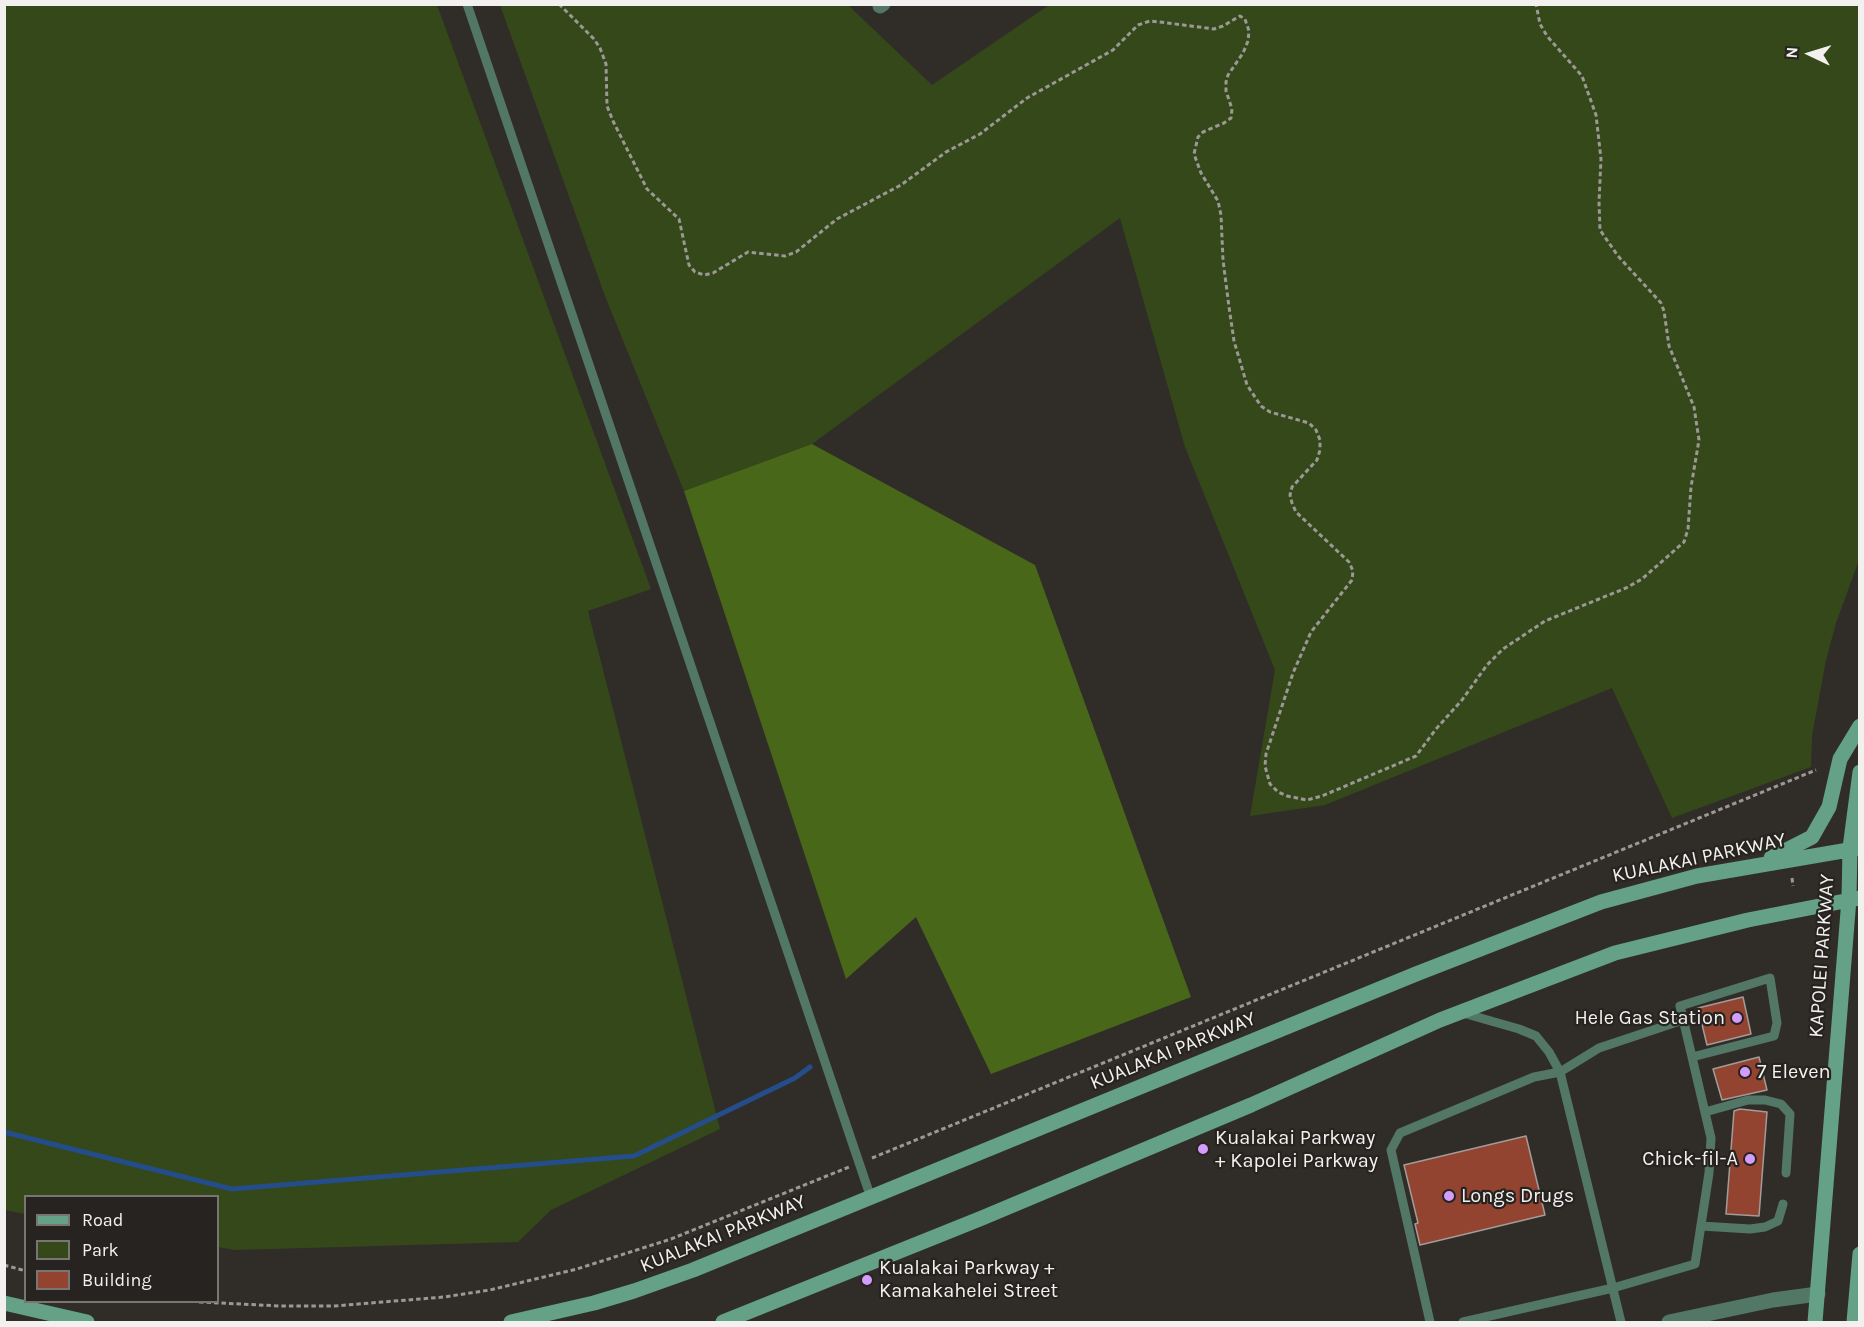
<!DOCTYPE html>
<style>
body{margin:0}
#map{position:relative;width:1864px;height:1327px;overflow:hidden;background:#302d29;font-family:Karla,sans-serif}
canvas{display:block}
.frame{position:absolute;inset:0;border:6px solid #f3f1ef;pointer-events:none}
.legend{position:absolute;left:24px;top:1195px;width:195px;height:108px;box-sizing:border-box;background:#262320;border:2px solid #787573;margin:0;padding:8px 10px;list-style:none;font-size:18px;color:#f3f1ef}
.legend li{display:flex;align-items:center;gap:12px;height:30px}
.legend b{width:30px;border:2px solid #787573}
.north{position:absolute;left:1780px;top:24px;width:60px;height:60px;-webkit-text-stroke:4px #262320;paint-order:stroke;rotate:274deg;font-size:16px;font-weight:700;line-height:24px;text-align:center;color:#f3f1ef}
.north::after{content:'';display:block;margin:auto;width:21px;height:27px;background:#f3f1ef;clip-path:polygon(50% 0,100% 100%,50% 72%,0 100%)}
</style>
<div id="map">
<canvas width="1864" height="1327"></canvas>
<div class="frame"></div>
<ul class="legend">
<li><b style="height:8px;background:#64a186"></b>Road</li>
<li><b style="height:16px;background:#344819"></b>Park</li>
<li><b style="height:16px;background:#924430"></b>Building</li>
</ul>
<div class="north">N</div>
</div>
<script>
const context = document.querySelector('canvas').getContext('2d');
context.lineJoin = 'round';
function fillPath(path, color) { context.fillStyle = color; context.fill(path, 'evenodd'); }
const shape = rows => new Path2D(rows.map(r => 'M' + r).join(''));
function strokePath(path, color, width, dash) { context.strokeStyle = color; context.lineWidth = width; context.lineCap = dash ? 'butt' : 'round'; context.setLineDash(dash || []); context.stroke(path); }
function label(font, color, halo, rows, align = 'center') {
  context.font = font + ' Karla,sans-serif'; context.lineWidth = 4.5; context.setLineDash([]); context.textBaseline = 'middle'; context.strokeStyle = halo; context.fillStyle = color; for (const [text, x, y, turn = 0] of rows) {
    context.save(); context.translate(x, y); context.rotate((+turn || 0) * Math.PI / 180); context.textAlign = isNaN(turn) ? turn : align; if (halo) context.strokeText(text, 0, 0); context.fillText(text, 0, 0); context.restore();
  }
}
fillPath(shape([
 [11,5,437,5,651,589,588,611,720,1129,551,1210,518,1242,235,1250,218,1247,218,1196,26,1196,25,1214,5,1210,4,7],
 [500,5,848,5,932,85,1049,5,1859,5,1859,560,1836,623,1826,660,1812,736,1811,767,1672,818,1612,688,1325,805,1250,816,1275,670,1185,447,1120,218,812,444,684,491,605,296]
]), '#344819');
fillPath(shape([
 [812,444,1035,565,1191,997,991,1074,916,917,846,979,684,491]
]), '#486719');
strokePath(shape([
 [4,1132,232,1189,634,1156,795,1078,810,1067]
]), '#254d8a', 5);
const building = shape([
 [1743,997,1751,1034,1707,1045,1698,1008,1743,997],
 [1759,1057,1767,1090,1722,1100,1713,1069,1759,1057],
 [1740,1109,1767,1112,1759,1216,1726,1214,1734,1111,1740,1109],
 [1526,1136,1545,1215,1420,1245,1415,1224,1418,1223,1404,1165,1526,1136]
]);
fillPath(building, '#924430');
strokePath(building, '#a29c9a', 1.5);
strokePath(shape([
 [559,4,594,39,600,48,606,64,607,106,613,121,647,189,679,219,689,265,695,272,704,275,713,273,748,252,785,256,796,252,837,219,901,185,946,152,980,134,1027,98,1113,50,1138,25,1150,21,1160,22,1214,29,1223,26,1240,16,1245,19,1249,31,1248,41,1243,53,1228,75,1226,82,1226,91,1232,109,1231,118,1224,123,1203,132,1198,137,1194,154,1201,173,1218,201,1221,215,1223,260,1229,307,1234,341,1247,385,1261,406,1270,412,1309,423,1316,430,1320,440,1320,450,1317,460,1292,487,1290,495,1292,503,1296,512,1349,562,1353,571,1352,580,1311,632,1293,673,1266,754,1265,766,1270,784,1278,792,1287,796,1307,800,1322,796,1416,756,1436,729,1462,700,1487,665,1503,649,1545,621,1626,588,1642,579,1684,542,1688,529,1691,487,1699,440,1694,407,1669,346,1664,311,1661,303,1618,256,1600,230,1599,202,1601,159,1596,115,1582,76,1547,36,1540,24,1536,4],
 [1792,878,1793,886],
 [872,1158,1816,770],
 [4,1265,26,1271],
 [199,1302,280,1306,334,1306,444,1297,490,1290,577,1269,671,1239,849,1167]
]), '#9b9895', 3, [4.5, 3]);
strokePath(shape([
 [467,4,871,1198],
 [1463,1013,1519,1029,1536,1036,1549,1052,1560,1072,1599,1048,1683,1020],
 [1705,1112,1748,1100,1765,1100,1781,1104,1790,1114,1786,1173],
 [1701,1226,1750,1229,1765,1227,1778,1221,1783,1204],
 [1430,1322,1391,1150,1400,1133,1534,1077,1560,1072,1621,1322],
 [1463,1322,1613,1288,1695,1264,1709,1173,1711,1138,1680,1006,1770,978,1777,1023,1774,1036,1692,1057]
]), '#527766', 9);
strokePath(shape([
 [880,6,883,4],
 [1669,1322,1773,1300,1818,1294]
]), '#527766', 15);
strokePath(shape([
 [1771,858,1812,837,1829,807,1840,759,1860,726],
 [4,1303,87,1322],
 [511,1322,594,1303,634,1291,693,1270,1416,974,1601,902,1697,876,1860,848],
 [723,1322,982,1218,1251,1105,1440,1020,1615,953,1748,920,1860,898],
 [1815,1322,1849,899,1850,848,1860,772],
 [1854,1322,1860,1254]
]), '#64a186', 15);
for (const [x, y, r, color] of [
 [1737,1018,6,"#d49cfc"],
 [1745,1072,6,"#d49cfc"],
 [1203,1149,6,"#d49cfc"],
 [1750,1159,6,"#d49cfc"],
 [1449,1196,6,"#d49cfc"],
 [867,1280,6,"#d49cfc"]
]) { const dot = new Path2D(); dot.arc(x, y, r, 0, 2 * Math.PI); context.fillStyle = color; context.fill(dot); strokePath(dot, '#262320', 2); }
label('20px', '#f3f1ef', '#262320', [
 ["KUALAKAI PARKWAY",1699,858,-12],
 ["KAPOLEI PARKWAY",1822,956,-86],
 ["KUALAKAI PARKWAY",1173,1051,-22],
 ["KUALAKAI PARKWAY",723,1234,-22]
]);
label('20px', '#f3f1ef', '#262320', [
 ["Hele Gas Station",1725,1018,"right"],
 ["7 Eleven",1757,1072],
 ["Kualakai Parkway",1215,1138],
 ["+ Kapolei Parkway",1215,1161],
 ["Chick-fil-A",1738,1159,"right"],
 ["Longs Drugs",1461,1196],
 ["Kualakai Parkway +",879,1268],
 ["Kamakahelei Street",879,1291]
], 'left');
</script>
